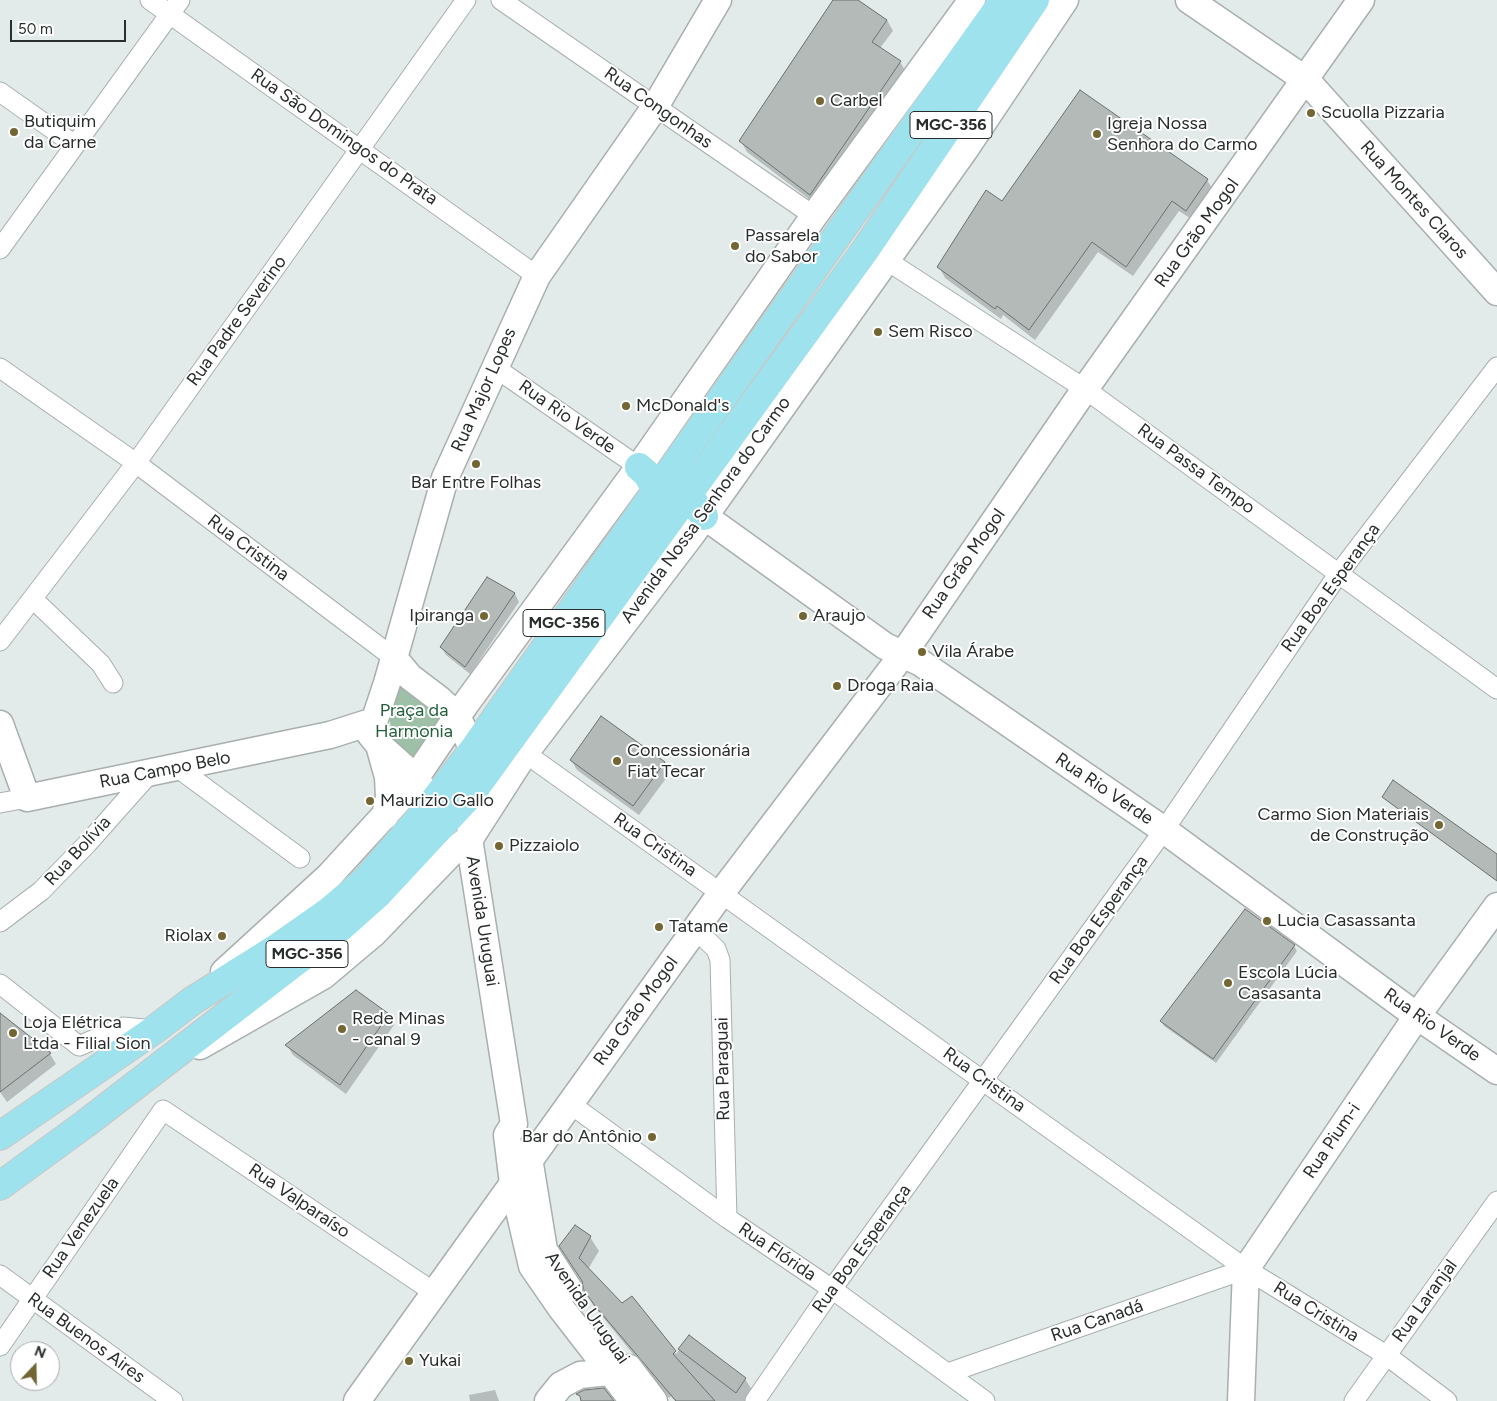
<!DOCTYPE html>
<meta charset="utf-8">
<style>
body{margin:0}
#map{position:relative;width:1497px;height:1401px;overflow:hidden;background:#e3ebea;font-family:Figtree,sans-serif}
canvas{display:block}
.north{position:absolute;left:10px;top:1341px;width:50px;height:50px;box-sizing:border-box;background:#fff;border:1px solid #aaabab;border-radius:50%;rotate:21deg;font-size:14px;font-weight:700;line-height:20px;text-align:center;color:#2a2d2d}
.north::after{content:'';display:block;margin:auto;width:18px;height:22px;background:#726633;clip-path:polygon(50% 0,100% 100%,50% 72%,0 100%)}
.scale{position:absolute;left:10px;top:20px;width:116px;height:22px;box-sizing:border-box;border:2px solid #2a2d2d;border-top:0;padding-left:6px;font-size:15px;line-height:18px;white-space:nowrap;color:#2a2d2d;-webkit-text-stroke:4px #fff;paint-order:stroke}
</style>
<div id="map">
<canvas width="1497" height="1401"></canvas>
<div class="north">N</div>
<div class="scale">50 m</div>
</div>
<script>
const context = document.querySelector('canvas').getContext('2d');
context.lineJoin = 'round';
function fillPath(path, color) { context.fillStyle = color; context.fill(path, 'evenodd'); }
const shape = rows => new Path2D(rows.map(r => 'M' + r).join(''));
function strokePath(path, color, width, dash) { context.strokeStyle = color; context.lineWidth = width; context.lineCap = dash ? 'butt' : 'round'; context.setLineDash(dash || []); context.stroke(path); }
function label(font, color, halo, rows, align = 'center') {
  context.font = font + ' Figtree,sans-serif'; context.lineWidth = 4; context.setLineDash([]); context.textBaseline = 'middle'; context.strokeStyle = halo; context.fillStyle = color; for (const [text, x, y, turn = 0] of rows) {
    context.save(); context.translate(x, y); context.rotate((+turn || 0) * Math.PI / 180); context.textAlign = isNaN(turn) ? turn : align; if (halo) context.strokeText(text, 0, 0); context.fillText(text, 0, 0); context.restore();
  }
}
fillPath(shape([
 [402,682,445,717,410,768,396,752,389,717]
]), '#9dc0a6');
fillPath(shape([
 [835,0,855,0,887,20,893,31,880,48,900,62,906,72,817,205,747,152,741,141],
 [1207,180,1213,190,1193,220,1179,211,1133,276,1098,252,1035,340,1003,315,1001,319,945,278,939,267,1003,202],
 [487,579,515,594,519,602,470,674,446,655,442,648],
 [571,760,664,763,670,773,639,815,577,770],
 [1245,911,1294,946,1297,951,1216,1063,1164,1026,1161,1021],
 [0,1014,50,1054,56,1064,7,1102,0,1092],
 [388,1015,394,1025,346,1094,293,1055,287,1045],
 [590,1237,599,1251,588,1269,622,1305,632,1297,676,1354,689,1336,745,1379,754,1393,748,1401,675,1401,671,1396,669,1398,593,1305,585,1290,583,1283,569,1261],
 [495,1390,499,1401,470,1401,469,1395]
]), '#0003');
const building = shape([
 [833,0,858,0,887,20,872,42,901,61,810,195,739,141,833,0],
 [1080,90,1208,179,1186,211,1172,201,1126,267,1092,242,1029,330,997,306,995,309,937,267,986,190,1002,201,1080,90],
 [487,577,515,593,465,667,440,647,487,577],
 [601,716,665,762,633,806,570,760,601,716],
 [1393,780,1497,854,1497,881,1382,797,1393,780],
 [1245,909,1295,945,1213,1059,1160,1021,1245,909],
 [356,990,389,1014,340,1085,285,1045,356,990],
 [0,1013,51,1053,0,1092,0,1013],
 [575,1225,591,1236,579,1258,622,1303,632,1296,676,1351,673,1354,715,1401,676,1401,596,1307,584,1291,582,1281,559,1246,575,1225],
 [689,1335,746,1378,736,1393,678,1349,689,1335],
 [604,1388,614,1401,581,1401,580,1396,576,1394,584,1390,604,1388]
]);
fillPath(building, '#b3bab7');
strokePath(building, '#6a706e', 1);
const street = shape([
 [150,0,537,276],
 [501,0,814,216],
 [0,92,75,145],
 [0,249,180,0],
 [886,260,1085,389,1497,689],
 [494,367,639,467],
 [0,368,136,463,394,658],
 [33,599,101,664,113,683],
 [0,641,136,463,466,0],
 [525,753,1246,1269,1386,1355,1447,1401],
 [178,768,300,858],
 [0,803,27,798],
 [0,922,41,891,87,844,150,773],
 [695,929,716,949,720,960,727,1218],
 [0,984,79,1046,123,1027,154,1030],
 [569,1103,727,1218,832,1289,985,1401],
 [0,1275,173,1401],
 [0,1346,163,1110,435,1293],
 [948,1373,1246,1269],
 [755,1401,832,1289,1164,830,1339,573,1497,367],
 [1354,1401,1497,1201]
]);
const secondary = shape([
 [1189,0,1306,80,1497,292],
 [704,516,885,646,921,663,1164,830,1417,1016,1497,1071],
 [394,658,410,677,439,699,457,716,473,750,472,771],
 [0,724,27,798,330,735,374,721],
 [370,734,387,683,445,478,537,276,655,107,718,0],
 [370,734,379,745,416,778,424,791],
 [379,745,388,777,389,797,385,816],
 [471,825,470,845,514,1124,507,1135,513,1184,532,1266,561,1308,633,1401],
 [224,972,329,876,406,792,465,705,639,467,814,216,972,0],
 [200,1046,323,976,374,933,454,850,471,837,525,753,692,534,966,148,1065,0],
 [528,1152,544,1250,569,1289],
 [629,1368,654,1401],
 [357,1401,722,892,903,654,1085,389,1361,0],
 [548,1401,561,1385,580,1375,609,1372],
 [1241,1401,1246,1269,1417,1016,1497,906]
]);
const primary = shape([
 [639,467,647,474,653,485,656,508],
 [687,478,689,496,704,516],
 [0,1136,154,1030,192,1001,278,947,328,912,365,881,426,811,473,750,1004,0],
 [0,1186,85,1124,341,927,378,894,471,794,866,249,1035,0]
]);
strokePath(street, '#a8afae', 21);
strokePath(secondary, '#a8afae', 29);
strokePath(primary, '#c8c8c8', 30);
strokePath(street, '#fff', 19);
strokePath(secondary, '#fff', 26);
strokePath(primary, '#9ee2ed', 28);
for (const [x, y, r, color] of [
 [820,101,5,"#726633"],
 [1311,113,5,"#726633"],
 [14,132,5,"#726633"],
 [1097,134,5,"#726633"],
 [735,246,5,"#726633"],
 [878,332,5,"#726633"],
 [626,406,5,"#726633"],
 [476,464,5,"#726633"],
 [484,616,5,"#726633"],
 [803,616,5,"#726633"],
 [922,652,5,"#726633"],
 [837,686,5,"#726633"],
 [617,761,5,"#726633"],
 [370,801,5,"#726633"],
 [1439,825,5,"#726633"],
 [499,846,5,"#726633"],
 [1267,921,5,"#726633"],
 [659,927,5,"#726633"],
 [222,936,5,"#726633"],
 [1228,983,5,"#726633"],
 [342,1029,5,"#726633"],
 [13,1033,5,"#726633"],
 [652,1137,5,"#726633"],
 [409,1361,5,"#726633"]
]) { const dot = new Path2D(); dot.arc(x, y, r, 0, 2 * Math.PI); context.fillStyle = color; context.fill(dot); strokePath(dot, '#fff', 2); }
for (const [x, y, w] of [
 [951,125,82],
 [564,623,82],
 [307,954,82]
]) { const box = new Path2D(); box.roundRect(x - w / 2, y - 13.5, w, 27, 4); context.fillStyle = '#fff'; context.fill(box); strokePath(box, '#2a2d2d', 1); }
label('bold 16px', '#2a2d2d', null, [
 ["MGC-356",951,125],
 ["MGC-356",564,623],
 ["MGC-356",307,954]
]);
label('18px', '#2a2d2d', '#fff', [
 ["Carbel",830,101],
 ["Scuolla Pizzaria",1321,113],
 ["Butiquim",24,122],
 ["da Carne",24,143],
 ["Igreja Nossa",1107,124],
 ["Senhora do Carmo",1107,145],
 ["Passarela",745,236],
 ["do Sabor",745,257],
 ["Sem Risco",888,332],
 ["McDonald's",636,406],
 ["Bar Entre Folhas",476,483,"center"],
 ["Ipiranga",474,616,"right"],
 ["Araujo",813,616],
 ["Vila Árabe",932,652],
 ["Droga Raia",847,686],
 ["Concessionária",627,751],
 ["Fiat Tecar",627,772],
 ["Maurizio Gallo",380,801],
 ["Carmo Sion Materiais",1429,815,"right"],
 ["de Construção",1429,836,"right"],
 ["Pizzaiolo",509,846],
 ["Lucia Casassanta",1277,921],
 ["Tatame",669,927],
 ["Riolax",212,936,"right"],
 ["Escola Lúcia",1238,973],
 ["Casasanta",1238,994],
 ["Rede Minas",352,1019],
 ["- canal 9",352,1040],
 ["Loja Elétrica",23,1023],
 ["Ltda - Filial Sion",23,1044],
 ["Bar do Antônio",642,1137,"right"],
 ["Yukai",419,1361]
], 'left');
label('18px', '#2a2d2d', '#fff', [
 ["Rua Congonhas",658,108,35],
 ["Rua São Domingos do Prata",344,137,35],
 ["Rua Montes Claros",1414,200,48],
 ["Rua Grão Mogol",1197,233,-54],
 ["Rua Padre Severino",237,321,-54],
 ["Rua Major Lopes",484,390,-66],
 ["Rua Rio Verde",567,417,35],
 ["Rua Passa Tempo",1196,469,36],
 ["Avenida Nossa Senhora do Carmo",706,510,-54],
 ["Rua Cristina",248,548,37],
 ["Rua Grão Mogol",964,564,-55],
 ["Rua Boa Esperança",1331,588,-54],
 ["Rua Campo Belo",165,770,-11],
 ["Rua Rio Verde",1104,789,34],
 ["Rua Cristina",655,845,35],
 ["Rua Bolívia",78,851,-47],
 ["Rua Boa Esperança",1099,920,-54],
 ["Avenida Uruguai",482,921,81],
 ["Rua Grão Mogol",636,1011,-54],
 ["Rua Rio Verde",1432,1025,35],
 ["Rua Paraguai",723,1069,-91],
 ["Rua Cristina",984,1080,36],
 ["Rua Pium-i",1332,1141,-56],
 ["Rua Valparaíso",299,1201,34],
 ["Rua Venezuela",81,1228,-55],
 ["Rua Boa Esperança",862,1249,-54],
 ["Rua Flórida",777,1252,34],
 ["Rua Laranjal",1425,1301,-54],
 ["Avenida Uruguai",587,1308,55],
 ["Rua Cristina",1316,1312,32],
 ["Rua Canadá",1097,1321,-19],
 ["Rua Buenos Aires",86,1338,36]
]);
label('18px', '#245f3a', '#fff', [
 ["Praça da",414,711],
 ["Harmonia",414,732]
]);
</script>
